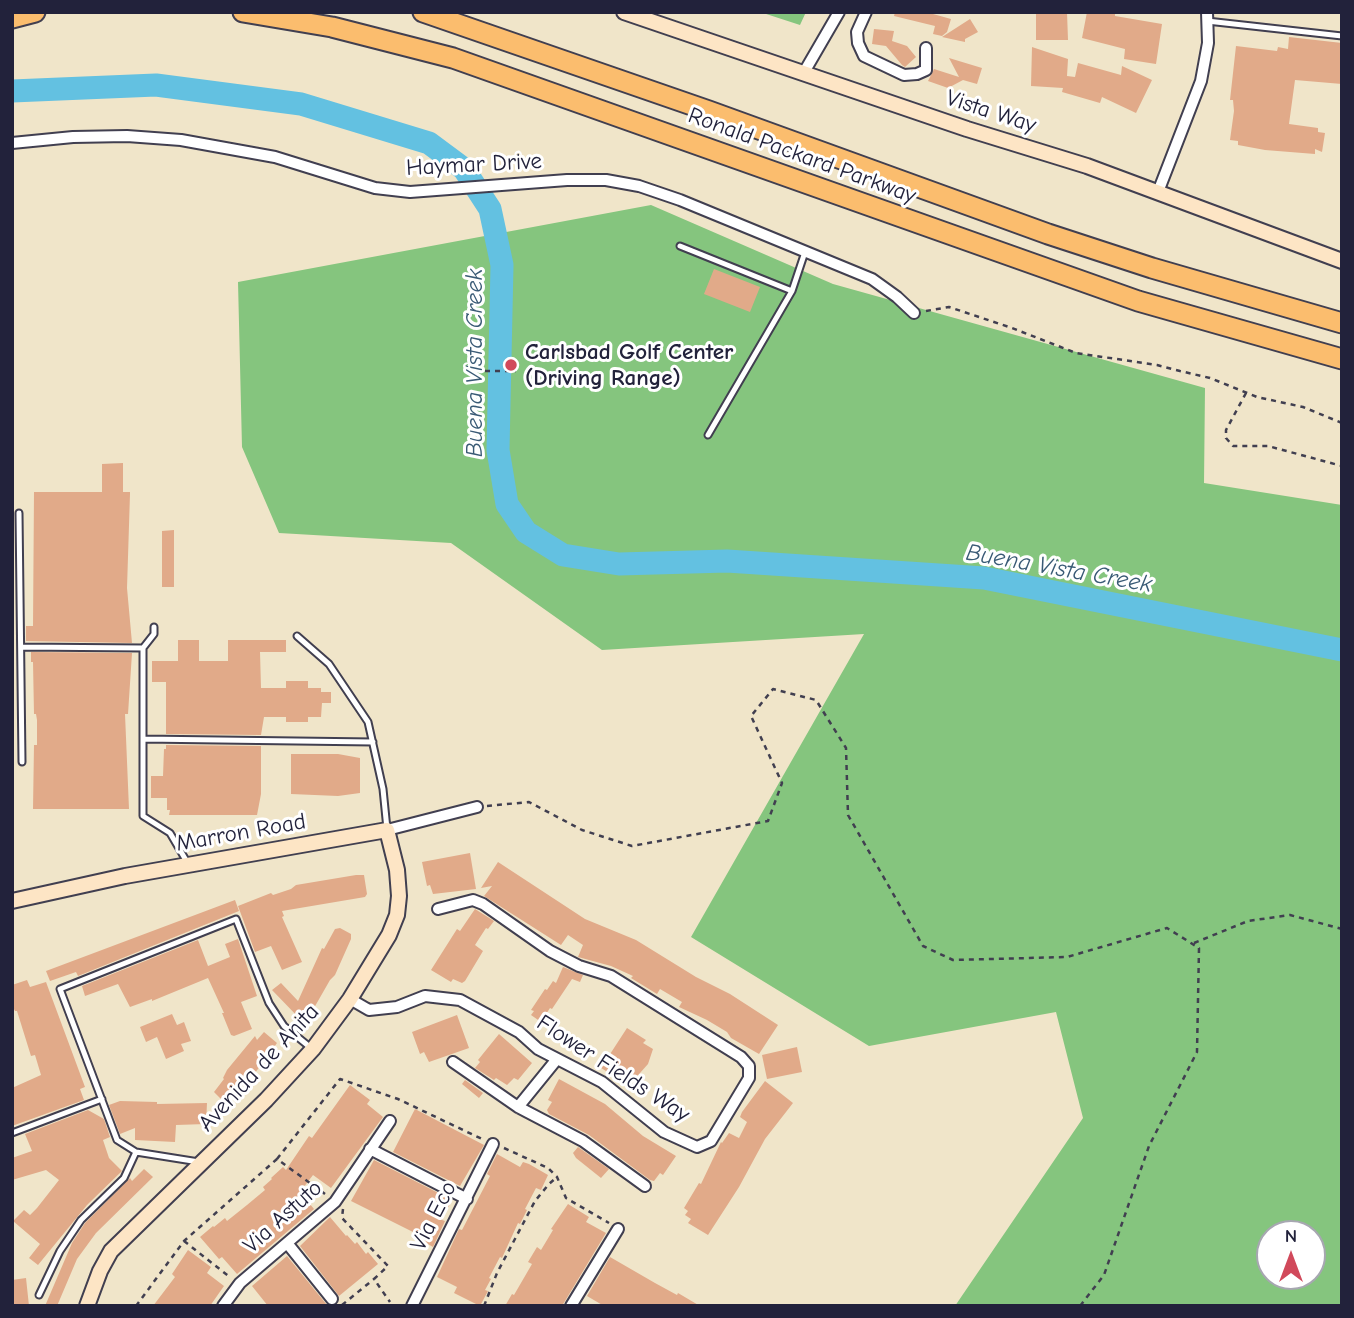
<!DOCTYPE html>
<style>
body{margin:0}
#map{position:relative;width:1354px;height:1318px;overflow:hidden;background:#f0e5c9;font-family:"Comic Neue",sans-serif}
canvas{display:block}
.frame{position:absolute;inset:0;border:14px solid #22223b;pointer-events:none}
.north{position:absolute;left:1256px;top:1220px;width:70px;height:70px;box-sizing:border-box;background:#fff;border:2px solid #a7a7b1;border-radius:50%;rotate:0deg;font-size:19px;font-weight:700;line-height:28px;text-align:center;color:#22223b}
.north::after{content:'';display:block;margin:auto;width:24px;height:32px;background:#d1495b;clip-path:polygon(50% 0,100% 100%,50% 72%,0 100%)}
</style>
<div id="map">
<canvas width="1354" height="1318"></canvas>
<div class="frame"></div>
<div class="north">N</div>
</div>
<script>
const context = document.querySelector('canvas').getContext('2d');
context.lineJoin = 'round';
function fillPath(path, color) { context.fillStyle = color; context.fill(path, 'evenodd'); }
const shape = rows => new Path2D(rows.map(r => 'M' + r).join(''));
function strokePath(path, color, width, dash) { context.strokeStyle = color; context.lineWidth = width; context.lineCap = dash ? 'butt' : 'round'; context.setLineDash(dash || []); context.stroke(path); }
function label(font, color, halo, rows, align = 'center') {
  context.font = font + ' "Comic Neue",sans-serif'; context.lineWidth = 6; context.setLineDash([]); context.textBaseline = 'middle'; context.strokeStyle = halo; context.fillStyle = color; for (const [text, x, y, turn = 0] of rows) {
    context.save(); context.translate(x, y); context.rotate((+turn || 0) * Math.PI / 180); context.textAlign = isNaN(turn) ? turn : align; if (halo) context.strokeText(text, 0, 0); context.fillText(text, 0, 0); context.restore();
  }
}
fillPath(shape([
 [760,12,806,12,800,25],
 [651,205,833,284,1205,388,1204,483,1342,505,1342,1306,955,1306,1083,1118,1056,1012,869,1046,691,937,864,634,602,650,451,543,279,533,242,447,238,282],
 [1270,1234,1312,1234,1312,1276,1270,1276]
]), '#85c57e');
strokePath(shape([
 [12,91,156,85,301,104,429,143,464,169,490,209,502,265,498,450,507,504,526,532,563,555,619,564,727,561,984,578,1342,650]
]), '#63c1e1', 23);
fillPath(shape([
 [895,12,933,12,933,14,951,19,947,32,942,36,933,34,935,26,894,16],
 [1036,12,1067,12,1068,40,1036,40],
 [1087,12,1115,12,1115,16,1162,24,1156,64,1124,59,1125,49,1082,38],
 [970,19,978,32,965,39,965,42,942,37],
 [874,29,894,31,892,41,907,46,916,57,905,67,902,65,886,46,872,44],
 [1289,37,1342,43,1342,84,1295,80,1289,124,1318,128,1318,132,1325,133,1322,152,1315,149,1315,154,1265,150,1238,145,1238,141,1230,140,1234,111,1233,100,1230,100,1236,46,1277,51,1278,47,1288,49],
 [1032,47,1068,59,1067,76,1075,77,1078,63,1121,75,1122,66,1152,80,1136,113,1102,97,1100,103,1062,92,1063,88,1031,86],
 [949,58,982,68,977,84,963,80,948,88,928,81,934,69,959,77],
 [714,269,760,287,750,312,704,294],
 [123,463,123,492,130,492,130,494,127,588,132,643,26,641,26,626,33,626,34,492,102,492,102,464],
 [174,530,174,587,162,587,162,531],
 [178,640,199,640,199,661,228,661,228,640,286,640,286,652,260,652,261,688,286,688,286,681,308,681,308,688,321,688,321,692,331,692,331,703,322,703,321,717,308,717,308,722,286,722,286,717,264,717,261,735,166,734,166,682,152,682,152,661,178,661],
 [31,652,132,653,128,714,125,714,129,809,33,809,34,745,37,745,37,720,36,714,34,714,33,662,31,662],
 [166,745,261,746,261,794,257,815,169,815,170,810,167,810,167,798,151,798,151,776,163,776,164,749,166,749],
 [291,754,338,754,360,758,360,793,338,796,291,794],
 [470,853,476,889,433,894,430,885,427,886,422,862],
 [498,862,585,919,636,940,696,977,730,994,778,1025,759,1054,731,1038,727,1032,707,1020,679,1007,682,1002,660,989,657,994,631,978,633,976,611,966,578,957,583,945,568,935,561,945,484,896,492,886,481,888],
 [356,875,364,875,367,894,365,897,282,911,284,916,282,917,302,962,282,970,271,946,255,952,238,906,271,893,273,895,291,889,296,885],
 [235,900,239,911,78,976,76,972,50,981,46,971],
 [475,909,494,921,488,929,486,928,475,945,483,951,465,981,462,983,453,979,451,982,431,970,457,929,460,931],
 [340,928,351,934,351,939,335,975,330,980,314,1008,301,1020,272,990,281,983,298,1001,322,948,324,949,335,929],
 [238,939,257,996,241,1002,252,1029,234,1036,231,1035,222,1013,224,1013,208,978,152,1001,152,999,130,1007,118,984,85,996,82,986,198,940,208,966,230,957,225,944],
 [563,967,583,975,580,982,572,979,552,1009,550,1008,541,1022,531,1015,534,1011,531,1010,545,989,547,990,553,981,556,983],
 [27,980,30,987,46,982,85,1087,80,1089,84,1100,12,1126,12,1088,41,1075,35,1055,31,1056,17,1011,15,1011,12,1005,12,985],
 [172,1014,177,1025,184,1022,191,1041,181,1044,184,1051,166,1059,157,1037,146,1042,140,1027],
 [457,1015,469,1048,429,1062,424,1052,420,1054,412,1032],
 [627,1028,646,1040,643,1043,653,1049,648,1064,632,1082,623,1077,621,1080,601,1068],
 [264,1032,277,1043,255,1073,229,1099,226,1101,220,1098,214,1092,224,1079,223,1078,227,1070,255,1036,257,1040],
 [499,1034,532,1063,518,1080,514,1078,507,1085,496,1078,494,1080,475,1068,480,1062,478,1060],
 [797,1047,802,1072,767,1079,762,1055],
 [559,1079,605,1104,643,1136,676,1156,663,1175,660,1173,654,1181,650,1180,589,1135,549,1114,547,1110,552,1102,548,1100],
 [465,1080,483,1093,479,1098,462,1084],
 [765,1081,793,1103,765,1139,739,1187,708,1235,688,1223,691,1219,685,1215,688,1211,684,1208,699,1183,701,1184,721,1142,722,1143,729,1133,739,1138,747,1122,740,1117,742,1112],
 [350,1085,370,1100,367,1104,383,1117,331,1188,313,1175,300,1192,314,1209,237,1274,222,1257,219,1259,200,1237,213,1226,214,1227,225,1218,227,1221,247,1205,265,1190,263,1187,272,1179,271,1178,283,1167,286,1170,309,1136,312,1138],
 [120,1101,157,1102,157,1104,207,1103,206,1124,176,1125,175,1142,135,1140,135,1128,120,1134,109,1105],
 [415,1109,484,1145,460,1186,393,1152],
 [88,1110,104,1119,110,1137,103,1140,109,1158,122,1171,87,1205,38,1265,29,1258,40,1244,13,1221,24,1210,30,1215,37,1208,59,1180,46,1170,12,1180,12,1158,32,1151,25,1134],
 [578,1147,609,1169,601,1178,576,1158,573,1153],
 [497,1154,520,1167,523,1162,529,1164,548,1175,541,1190,536,1188,525,1209,527,1210,520,1224,518,1223,502,1258,500,1257,489,1278,491,1279,485,1290,488,1291,480,1306,454,1293,457,1287,437,1277,459,1229,462,1230,490,1176,487,1174],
 [374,1160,452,1200,442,1220,445,1221,433,1247,419,1239,421,1236,351,1201],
 [144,1169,153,1177,96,1233,77,1259,57,1306,45,1306,72,1243,85,1223,130,1178,132,1181],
 [568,1204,589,1217,586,1222,606,1233,562,1306,505,1306,512,1294,514,1295,532,1264,528,1262,537,1247,541,1250,553,1230,551,1229],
 [330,1217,346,1236,347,1235,355,1244,357,1242,366,1254,368,1252,378,1264,339,1296,300,1246],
 [188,1250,211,1267,207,1273,224,1286,210,1306,153,1306,175,1277,172,1274],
 [287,1256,327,1305,327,1306,268,1306,252,1286],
 [610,1257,655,1283,677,1295,678,1293,700,1306,604,1306,587,1296],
 [26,1278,29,1306,12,1306,12,1280]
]), '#e1aa89');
const lane = shape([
 [1207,21,1342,36],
 [680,246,792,291],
 [708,435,792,291,805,252],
 [19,513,22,762],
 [154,627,154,634,143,648,143,816,170,833,187,862],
 [297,636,329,664,368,722,383,789,387,829],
 [21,647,143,648],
 [143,739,373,742],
 [12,1133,102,1099],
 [199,1162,136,1152,117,1140,60,989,236,919,269,1003,284,1026,311,1048],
 [39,1295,60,1251,81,1220,124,1178,136,1152]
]);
const street = shape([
 [866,12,857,32,858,43,864,56,904,75,917,74,926,70,926,48],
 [803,74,839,12],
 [12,143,73,137,127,136,181,140,275,157,375,188,410,192,567,180,606,180,639,186,680,200,872,279,897,297,914,313],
 [1158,192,1201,81,1208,43,1207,12],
 [387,830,477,807],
 [350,999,369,1010,397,1007,425,996,460,1000,519,1032,538,1049,602,1082,664,1132,697,1147,711,1141,749,1078,749,1066,741,1057,611,976,579,966,550,951,483,904,473,900,438,909],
 [453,1062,518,1107,583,1141,645,1186],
 [518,1107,557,1059],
 [370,1149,467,1199],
 [287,1243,332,1299],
 [223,1306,240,1283,335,1202,390,1121],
 [412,1306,493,1144],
 [571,1306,618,1229]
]);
const secondary = shape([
 [624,12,967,129,1087,166,1342,261],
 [12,901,125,876,387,830,397,870,399,896,397,915,389,935,350,999,313,1049,266,1100,111,1251,100,1271,87,1306]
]);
const highway = shape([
 [243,12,332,27,453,58,1138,301,1342,359],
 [423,12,709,111,1048,234,1152,268,1342,323],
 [12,18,35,12]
]);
strokePath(lane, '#413f50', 9);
strokePath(street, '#413f50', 14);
strokePath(secondary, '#413f50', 18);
strokePath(highway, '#413f50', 23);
strokePath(shape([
 [926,311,949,307,1012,328,1076,353,1157,365,1180,371,1210,378,1257,397,1303,407,1342,423],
 [485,371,516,371],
 [1246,393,1226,430,1226,438,1233,446,1268,446,1342,466],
 [487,806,529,802,582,830,632,846,768,821,782,783,751,716,773,689,816,700,846,748,848,815,923,946,953,960,1067,957,1167,928,1199,948,1197,1052,1149,1146,1104,1275,1080,1306],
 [1194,943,1248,921,1290,915,1342,929],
 [504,1148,548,1168,557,1177,566,1198,609,1223],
 [277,1159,340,1079,398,1099,482,1139],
 [343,1209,342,1218,388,1266,374,1279,390,1302],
 [184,1241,231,1278],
 [342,1305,374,1279],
 [136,1306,184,1241,277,1159,325,1194],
 [484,1306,497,1273,535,1201,549,1184,557,1177]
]), '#413f50', 2.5, [5, 5]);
strokePath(lane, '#fff', 5);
strokePath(street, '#fff', 10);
strokePath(secondary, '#fde5c5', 14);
strokePath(highway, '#fbbd6e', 19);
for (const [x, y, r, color] of [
 [511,365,7,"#d1495b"]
]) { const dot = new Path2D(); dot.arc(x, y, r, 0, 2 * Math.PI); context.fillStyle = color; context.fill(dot); strokePath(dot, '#fff', 2.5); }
label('23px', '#22223b', '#fff', [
 ["Vista Way",991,112,18],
 ["Ronald Packard Parkway",802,156,20],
 ["Haymar Drive",474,165,-3],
 ["Marron Road",241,833,-10],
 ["Avenida de Anita",259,1068,-47],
 ["Flower Fields Way",613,1069,33],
 ["Via Eco",434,1216,-63],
 ["Via Astuto",283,1217,-42]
]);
label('bold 23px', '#22223b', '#fff', [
 ["Carlsbad Golf Center",525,352],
 ["(Driving Range)",525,378]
], 'left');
label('italic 24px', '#395a75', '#fff', [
 ["Buena Vista Creek",475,363,-90],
 ["Buena Vista Creek",1059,569,10]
]);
</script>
